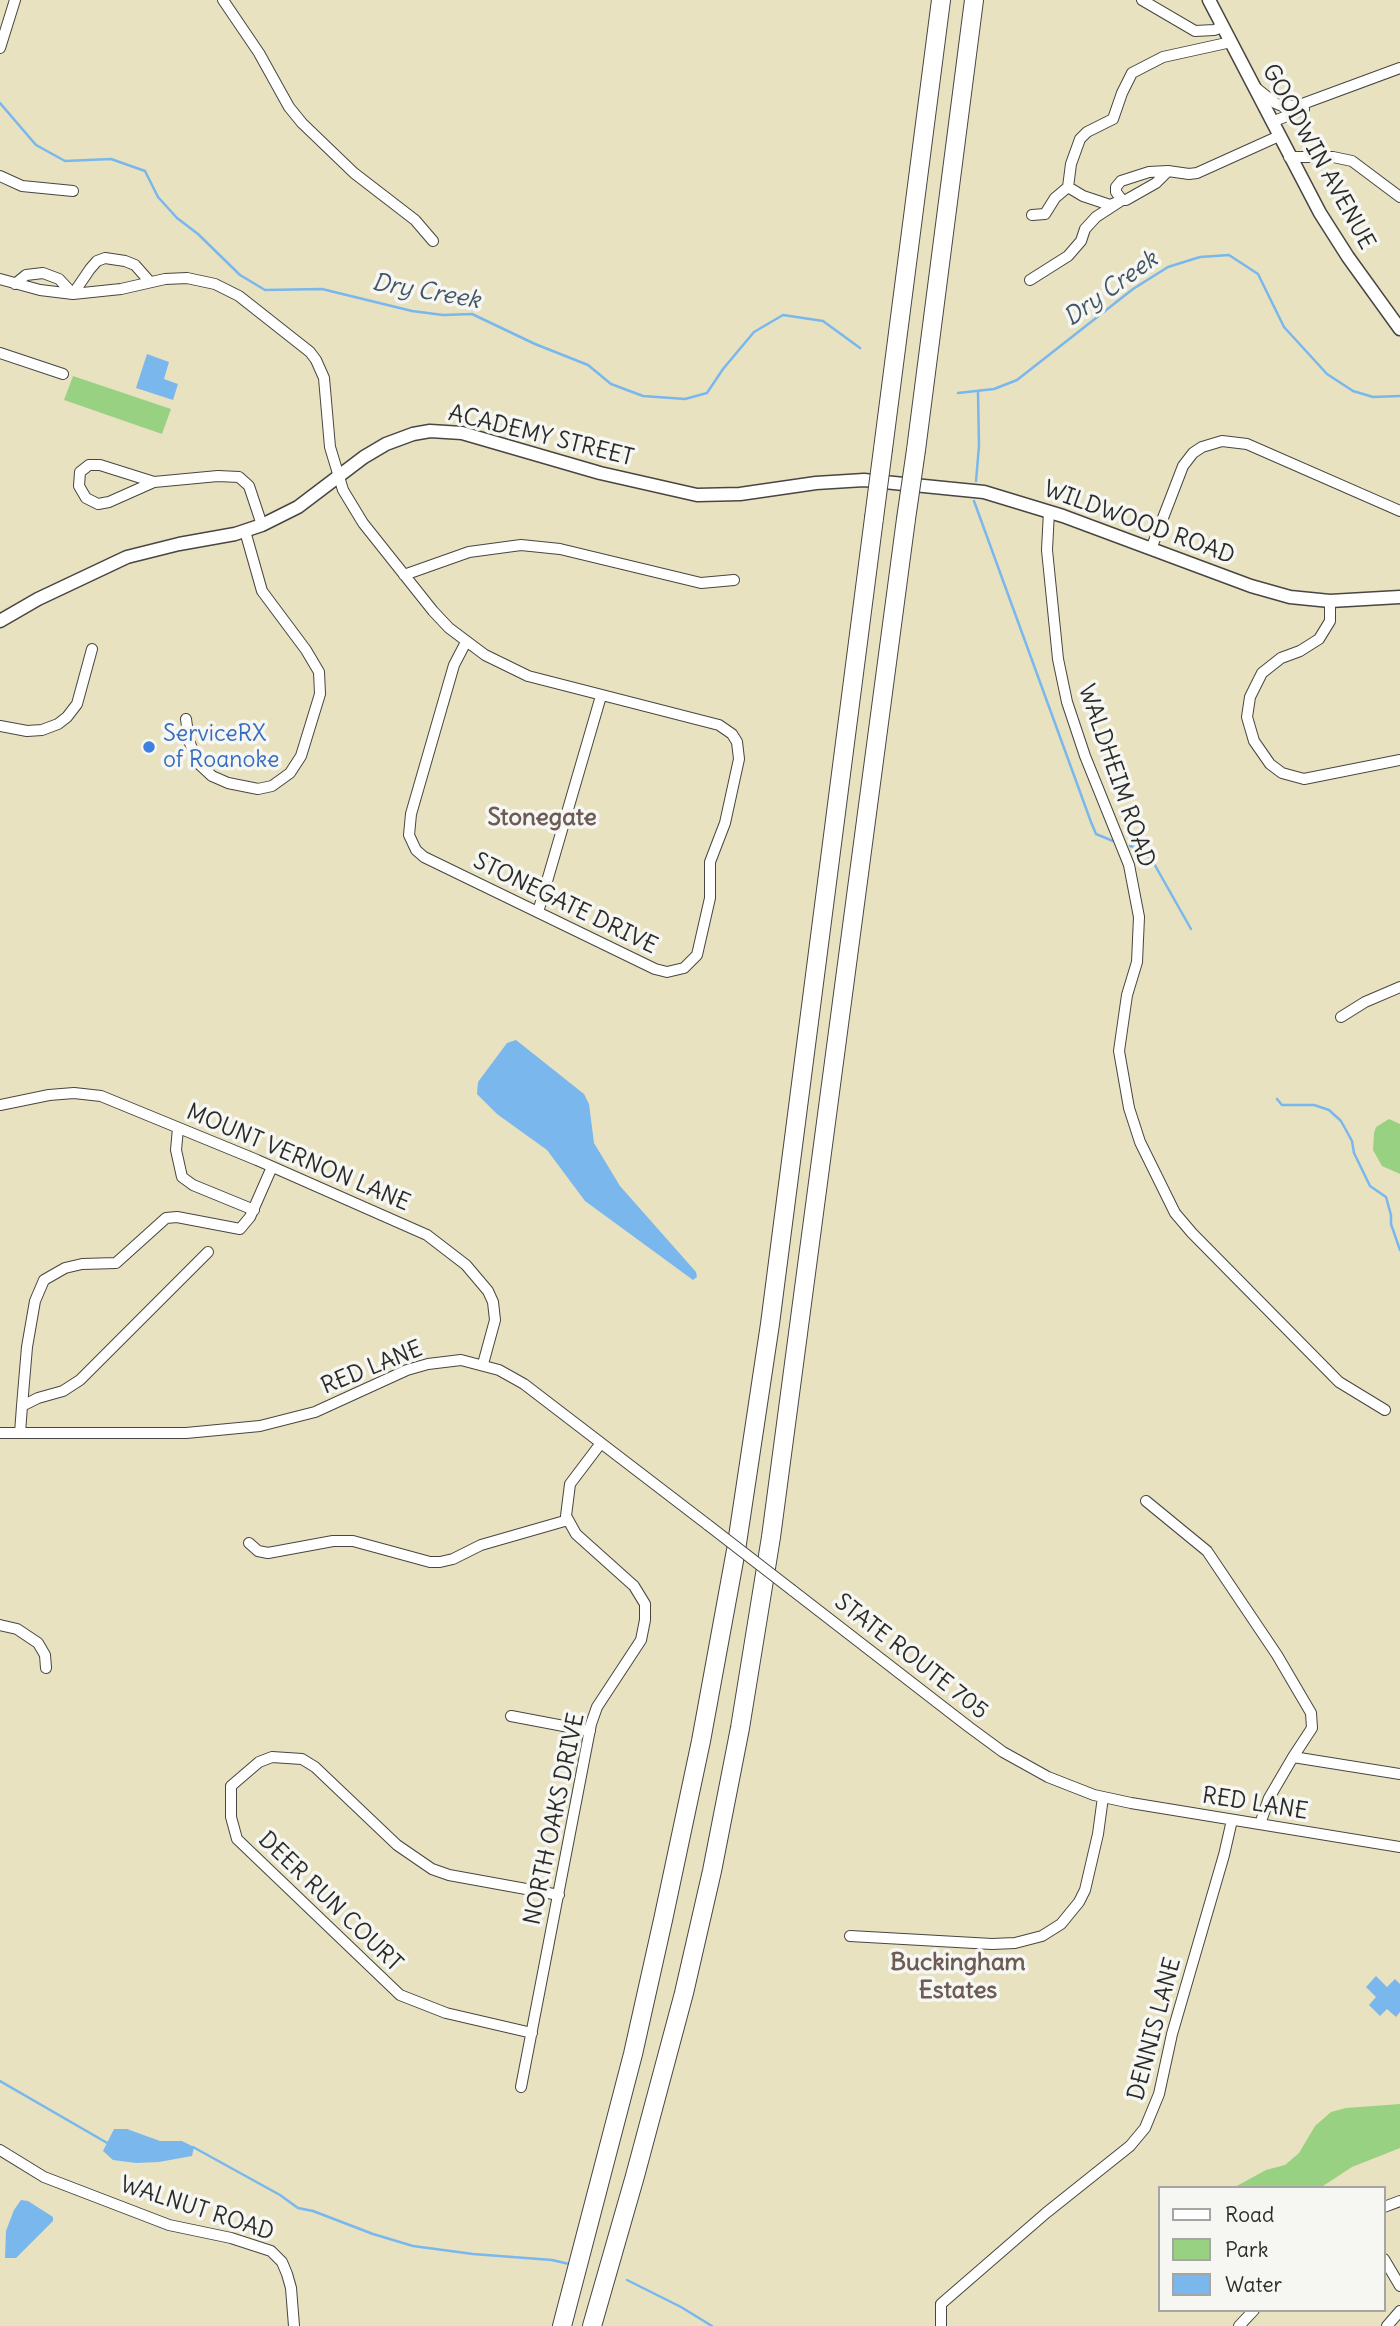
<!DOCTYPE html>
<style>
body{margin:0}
#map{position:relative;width:1400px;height:2326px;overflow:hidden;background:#e8e2c1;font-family:Delius,sans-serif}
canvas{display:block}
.legend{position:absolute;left:1158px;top:2186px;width:228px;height:126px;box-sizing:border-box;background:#f6f6f2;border:2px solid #a5a5a2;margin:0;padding:9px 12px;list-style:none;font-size:21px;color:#2b2b2b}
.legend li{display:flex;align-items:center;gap:14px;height:35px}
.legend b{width:35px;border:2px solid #a5a5a2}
</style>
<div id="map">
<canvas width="1400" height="2326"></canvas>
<ul class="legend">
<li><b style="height:9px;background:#fff"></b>Road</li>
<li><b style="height:19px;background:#99d183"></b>Park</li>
<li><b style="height:19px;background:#79b7ec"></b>Water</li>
</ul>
</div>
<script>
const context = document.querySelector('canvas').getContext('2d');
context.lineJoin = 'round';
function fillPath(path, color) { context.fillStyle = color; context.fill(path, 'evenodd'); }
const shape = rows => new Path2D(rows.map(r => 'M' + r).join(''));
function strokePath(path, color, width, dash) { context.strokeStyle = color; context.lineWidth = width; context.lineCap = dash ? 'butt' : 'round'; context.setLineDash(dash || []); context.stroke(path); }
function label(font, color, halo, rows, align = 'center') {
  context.font = font + ' Delius,sans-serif'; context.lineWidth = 7; context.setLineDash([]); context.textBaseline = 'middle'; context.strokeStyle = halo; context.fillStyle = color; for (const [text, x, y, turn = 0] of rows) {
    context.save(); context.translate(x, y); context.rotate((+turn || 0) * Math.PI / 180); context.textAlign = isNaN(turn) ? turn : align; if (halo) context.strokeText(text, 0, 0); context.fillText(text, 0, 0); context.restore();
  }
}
fillPath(shape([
 [73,376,171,409,162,434,64,400],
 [1389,1119,1400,1124,1400,1174,1382,1166,1373,1150,1374,1133,1376,1127],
 [1400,2104,1400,2148,1352,2167,1320,2188,1233,2188,1266,2170,1285,2165,1299,2153,1315,2126,1331,2112,1346,2108]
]), '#99d183');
fillPath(shape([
 [147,354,169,362,164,379,178,384,173,400,136,388],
 [516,1040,584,1094,589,1104,594,1143,620,1186,696,1272,697,1277,693,1280,585,1201,547,1150,497,1114,477,1094,478,1082,507,1043],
 [1376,1976,1387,1987,1395,1979,1400,1984,1400,2012,1396,2017,1387,2009,1380,2016,1369,2005,1376,1997,1366,1987],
 [114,2129,127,2129,160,2141,182,2141,194,2147,192,2156,159,2162,136,2163,113,2160,103,2151],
 [21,2200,28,2201,53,2217,53,2221,16,2258,5,2258,6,2231,14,2210]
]), '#79b7ec');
strokePath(shape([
 [0,103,36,145,65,161,111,159,145,171,158,197,177,218,198,234,240,275,265,290,322,289,412,311,443,315,472,314,535,344,588,365,611,384,643,396,685,399,707,393,723,369,754,332,783,315,823,321,860,348],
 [958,393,994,389,1017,380,1133,289,1168,267,1200,257,1229,255,1258,274,1284,327,1327,374,1353,391,1373,397,1400,396],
 [976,481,979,446,978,391],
 [974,501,1091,822,1096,834,1113,841],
 [1130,846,1137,848,1152,860,1191,929],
 [1277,1099,1282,1105,1314,1105,1329,1110,1341,1121,1352,1141,1354,1153,1370,1186,1386,1197,1391,1215,1391,1224,1400,1250],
 [0,2081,109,2144],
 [193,2147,280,2195,298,2208,313,2211,373,2234,413,2246,473,2254,552,2260,569,2264],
 [627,2280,681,2307,712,2326]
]), '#79b7ec', 2.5);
const minor = shape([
 [223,0,259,53,289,107,302,123,354,173,415,220,433,241],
 [1142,0,1195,31,1214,30,1223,27],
 [0,48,15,0],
 [1256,88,1275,103,1282,106,1297,106,1400,68],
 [1272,122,1304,109],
 [1289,157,1333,157,1352,161,1400,197],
 [0,176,22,186,73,191],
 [1068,187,1083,196,1110,205,1122,200,1116,192,1116,187,1121,181,1149,172,1168,171],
 [1032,215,1045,214,1055,198,1068,187,1071,164,1080,139,1087,132,1113,119,1122,93,1132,73,1163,57,1231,42],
 [0,279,40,290,73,294,121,289,165,279,187,278,215,284,239,296,310,352,316,360,324,378,330,447,343,490,363,523,433,611,449,628,485,655,528,676,719,725,732,734,737,742,739,759,725,823,710,862,710,898,697,955,684,968,667,972,655,969,424,857,416,850,409,835,411,814,454,665,466,642],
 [1030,280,1068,256,1081,241,1085,229,1096,217,1122,200,1126,200,1156,183,1168,171,1189,174,1197,173,1279,136],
 [15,284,26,275,43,273,59,279,73,294,90,269,97,261,105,258,125,261,135,265,150,282],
 [0,353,63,374],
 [89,465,100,465,154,482,109,502,98,504,86,498,79,486,80,472,89,465],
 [154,482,218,476,239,477,249,486,262,525],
 [1049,511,1047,550,1058,659,1067,702,1085,756,1129,865,1139,917,1137,962,1127,995,1119,1051,1129,1108,1140,1142,1175,1213,1192,1233,1339,1382,1385,1410],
 [1151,549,1183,466,1193,453,1202,447,1222,441,1247,444,1400,511],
 [404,575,469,552,521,545,560,549,701,583,734,580],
 [1330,601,1330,621,1319,639,1300,651,1281,658,1262,673,1250,697,1247,717,1254,741,1270,764,1282,773,1304,779,1400,760],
 [186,719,189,741,198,763,212,776,228,783,258,789,272,786,290,773,301,756,320,694,319,672,306,650,262,591,245,531],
 [0,726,27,731,42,730,58,724,67,717,77,704,92,649],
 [538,912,601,696],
 [1341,1017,1365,1002,1400,987],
 [0,1105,49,1095,74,1093,101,1096,257,1160,427,1235,466,1265,488,1291,493,1302,495,1320,483,1364],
 [178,1128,176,1150,182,1177,193,1185,254,1210],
 [22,1406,27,1347,35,1301,44,1280,65,1268,82,1264,116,1263,166,1218,177,1217,240,1229,250,1217,272,1167],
 [0,1433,186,1433,260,1426,315,1412,407,1370,428,1364,461,1360,499,1370,524,1384,708,1525],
 [20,1433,22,1406,38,1398,63,1391,80,1380,208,1252],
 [1146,1501,1207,1551,1277,1655,1311,1713,1312,1728,1293,1757],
 [249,1543,258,1551,268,1553,333,1541,353,1541,430,1562,440,1562,453,1559,481,1545,568,1520],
 [792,1590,969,1727,1003,1752,1048,1777,1094,1795,1131,1803,1400,1847],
 [0,1625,17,1629,38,1643,45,1655,46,1668],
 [511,1716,590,1731],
 [1260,1824,1269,1798,1293,1757,1400,1774],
 [850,1936,992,1944,1015,1943,1042,1936,1061,1924,1079,1902,1085,1890,1098,1834,1103,1797],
 [532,2033,446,2013,400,1995,237,1839,231,1817,231,1786,259,1762,272,1757,302,1759,315,1767,397,1845,432,1869,449,1875,559,1895],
 [521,2087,591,1724,597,1707,641,1640,645,1620,645,1604,634,1586,576,1534,566,1516,570,1484,601,1443],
 [0,2150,44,2177,169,2225,231,2238,271,2251,282,2262,287,2274,291,2288,294,2326],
 [1384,2207,1400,2201],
 [1384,2259,1400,2286],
 [941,2326,941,2304,1046,2213,1130,2146,1145,2128,1159,2094,1172,2034,1224,1855,1232,1820],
 [1239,2326,1254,2310],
 [1387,2326,1400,2311]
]);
const tertiary = shape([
 [1209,0,1320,213,1348,257,1400,329],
 [0,621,38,599,127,557,179,544,235,534,262,525,298,507,364,457,386,444,413,434,430,431,462,433,600,473,697,495,740,494,816,483,864,480,984,492,1063,516,1251,586,1290,597,1330,601,1400,597]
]);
const motorway = shape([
 [883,449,941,0],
 [916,450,974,0],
 [562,2326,633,2054,663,1920,701,1741,736,1550,770,1324,874,518],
 [592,2326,635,2176,684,1993,712,1871,740,1728,771,1537,906,519]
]);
strokePath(minor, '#474642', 12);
strokePath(tertiary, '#474642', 15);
strokePath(motorway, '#474642', 20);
strokePath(minor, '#fff', 10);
strokePath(tertiary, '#fff', 12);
strokePath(motorway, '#fff', 18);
const minorBridge = shape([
 [708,1525,792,1590]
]);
const motorwayBridge = shape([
 [874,518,883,449],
 [906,519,916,450]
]);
strokePath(minorBridge, '#474642', 12, []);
strokePath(motorwayBridge, '#474642', 20, []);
strokePath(minorBridge, '#fff', 10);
strokePath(motorwayBridge, '#fff', 18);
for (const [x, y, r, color] of [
 [149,747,7,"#3f7fe0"]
]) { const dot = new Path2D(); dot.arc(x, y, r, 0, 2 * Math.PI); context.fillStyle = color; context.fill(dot); strokePath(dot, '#f6f6f2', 2.5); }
label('23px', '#2b2b2b', '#f6f6f2', [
 ["GOODWIN AVENUE",1318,157,61],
 ["ACADEMY STREET",541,436,14],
 ["WILDWOOD ROAD",1139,523,20],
 ["WALDHEIM ROAD",1116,776,71],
 ["STONEGATE DRIVE",565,904,26],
 ["MOUNT VERNON LANE",298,1158,23],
 ["RED LANE",372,1368,-22],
 ["STATE ROUTE 705",911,1657,38],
 ["RED LANE",1255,1804,9],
 ["NORTH OAKS DRIVE",555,1819,-78],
 ["DEER RUN COURT",330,1902,44],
 ["DENNIS LANE",1155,2029,-75],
 ["WALNUT ROAD",197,2209,18]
]);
label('23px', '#366cbe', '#f6f6f2', [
 ["ServiceRX",163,734],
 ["of Roanoke",163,760]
], 'left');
label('italic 24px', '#425565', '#f6f6f2', [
 ["Dry Creek",1111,289,-36],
 ["Dry Creek",426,292,10]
]);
label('bold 24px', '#6d5b55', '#f6f6f2', [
 ["Stonegate",542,818],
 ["Buckingham",958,1963],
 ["Estates",958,1991]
]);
</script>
